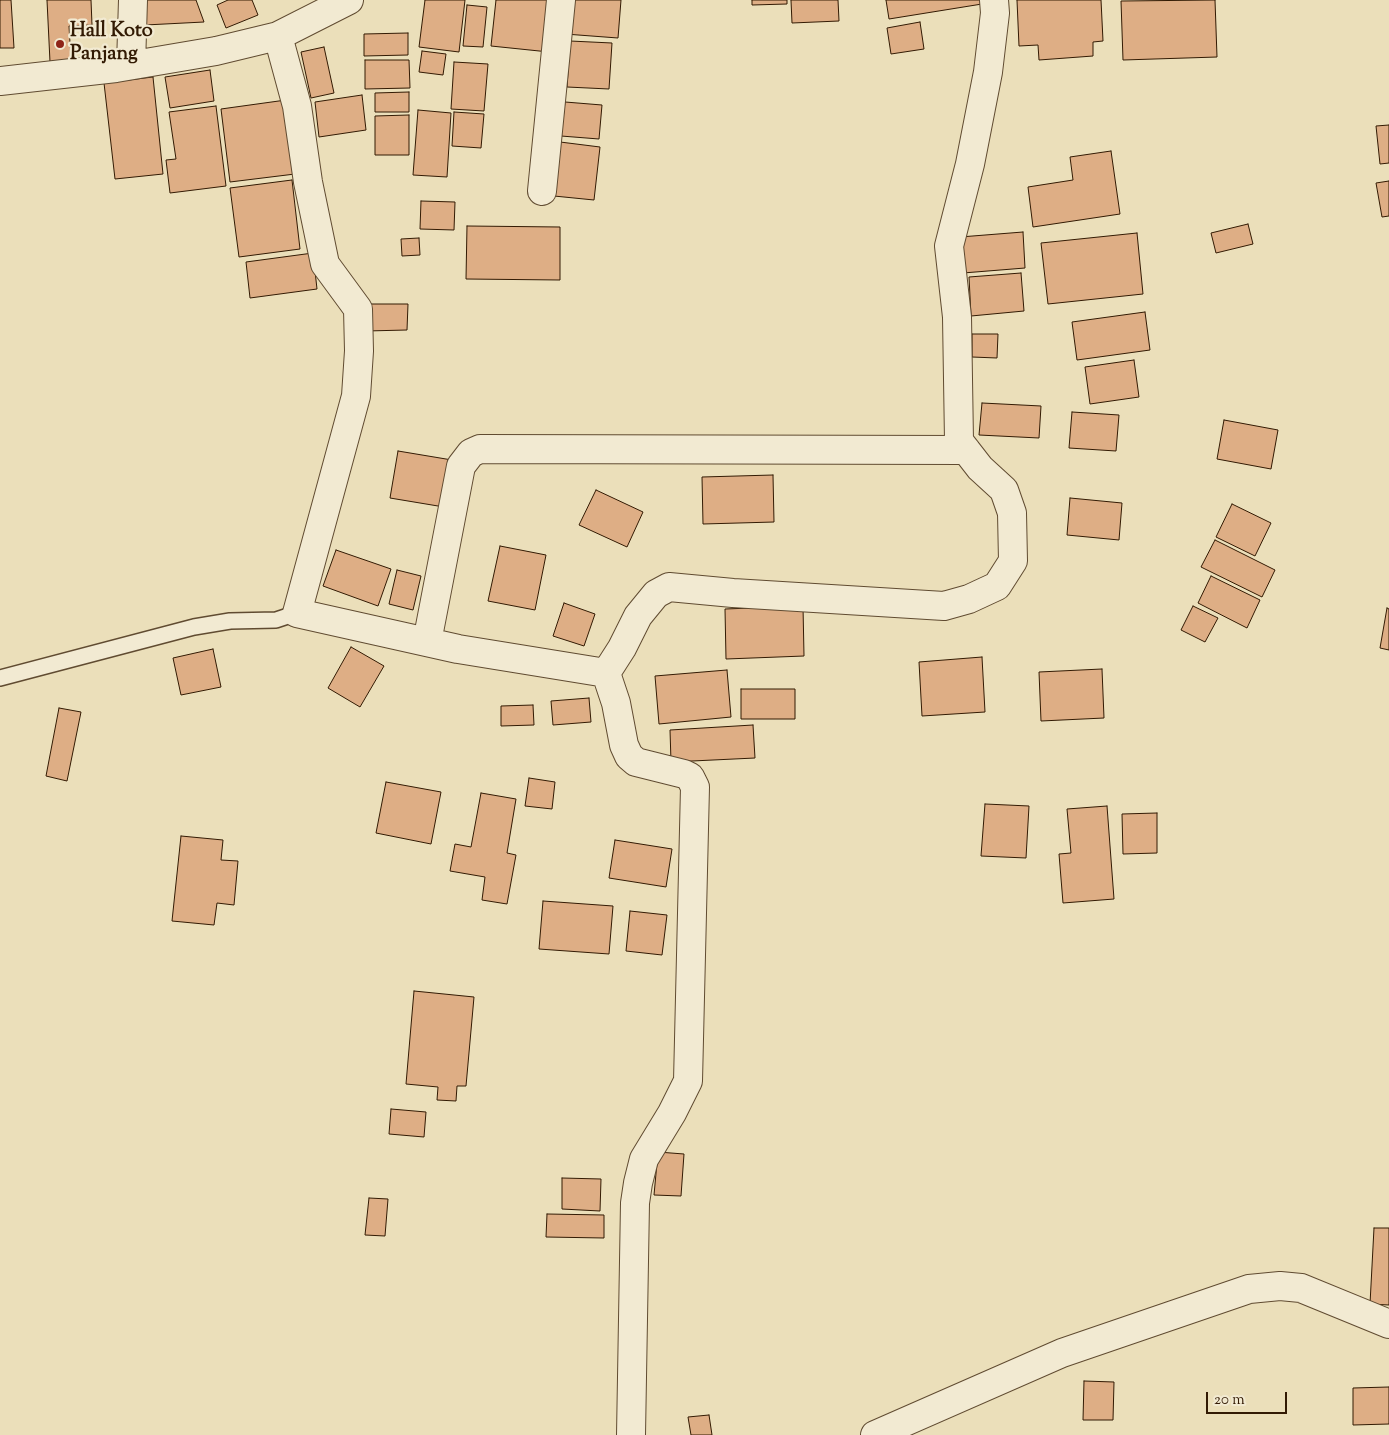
<!DOCTYPE html>
<style>
body{margin:0}
#map{position:relative;width:1389px;height:1435px;overflow:hidden;background:#ebdfba;font-family:"Sorts Mill Goudy",serif}
canvas{display:block}
.scale{position:absolute;left:1206px;top:1392px;width:81px;height:22px;box-sizing:border-box;border:2px solid #321a03;border-top:0;padding-left:6px;font-size:15px;line-height:18px;white-space:nowrap;color:#321a03;-webkit-text-stroke:4px #f2ead2;paint-order:stroke}
</style>
<div id="map">
<canvas width="1389" height="1435"></canvas>
<div class="scale">20 m</div>
</div>
<script>
const context = document.querySelector('canvas').getContext('2d');
context.lineJoin = 'round';
function fillPath(path, color) { context.fillStyle = color; context.fill(path, 'evenodd'); }
const shape = rows => new Path2D(rows.map(r => 'M' + r).join(''));
function strokePath(path, color, width, dash) { context.strokeStyle = color; context.lineWidth = width; context.lineCap = dash ? 'butt' : 'round'; context.setLineDash(dash || []); context.stroke(path); }
function label(font, color, halo, rows, align = 'center') {
  context.font = font + ' "Sorts Mill Goudy",serif'; context.lineWidth = 4.5; context.setLineDash([]); context.textBaseline = 'middle'; context.strokeStyle = halo; context.fillStyle = color; for (const [text, x, y, turn = 0] of rows) {
    context.save(); context.translate(x, y); context.rotate((+turn || 0) * Math.PI / 180); context.textAlign = isNaN(turn) ? turn : align; if (halo) context.strokeText(text, 0, 0); context.fillText(text, 0, 0); context.restore();
  }
}
const building = shape([
 [0,0,11,0,14,48,0,48,0,0],
 [47,0,91,0,92,25,69,26,71,60,50,62,47,0],
 [145,0,196,0,204,22,145,25,145,0],
 [228,0,252,0,258,15,226,28,217,5,228,0],
 [425,0,465,0,459,52,419,47,425,0],
 [496,0,555,0,549,52,491,46,496,0],
 [568,0,621,0,618,38,565,34,568,0],
 [752,0,787,0,787,4,752,5,752,0],
 [791,0,838,0,839,21,792,23,791,0],
 [886,0,981,0,982,4,889,19,886,0],
 [1017,0,1101,0,1103,41,1093,42,1093,56,1039,60,1038,45,1019,46,1017,0],
 [1215,0,1217,57,1123,60,1121,1,1215,0],
 [467,5,487,7,483,47,463,46,467,5],
 [920,22,924,49,891,54,887,28,920,22],
 [408,33,408,55,364,56,364,34,408,33],
 [570,41,612,43,609,89,567,87,570,41],
 [324,47,334,93,311,98,301,52,324,47],
 [422,51,446,54,443,75,419,72,422,51],
 [365,60,409,60,410,88,365,89,365,60],
 [454,62,488,64,484,111,451,109,454,62],
 [210,70,214,101,170,108,165,77,210,70],
 [153,77,163,174,115,179,104,83,153,77],
 [409,92,409,112,375,112,375,93,409,92],
 [362,95,366,130,319,137,315,102,362,95],
 [286,100,295,174,230,182,221,109,286,100],
 [565,102,602,105,599,139,561,136,565,102],
 [216,106,226,186,170,193,166,160,176,159,169,112,216,106],
 [418,110,451,113,447,177,413,175,418,110],
 [454,112,484,114,481,148,452,146,454,112],
 [409,115,409,155,375,155,375,116,409,115],
 [1389,125,1389,163,1380,164,1376,126,1389,125],
 [560,142,600,147,594,200,554,196,560,142],
 [1111,151,1120,214,1033,227,1028,187,1073,180,1070,157,1111,151],
 [292,180,300,249,239,257,230,188,292,180],
 [1389,181,1389,216,1382,217,1376,183,1389,181],
 [421,201,455,202,454,230,420,229,421,201],
 [1248,224,1253,244,1216,253,1211,233,1248,224],
 [467,226,560,227,560,280,466,279,467,226],
 [1023,232,1025,268,963,273,960,237,1023,232],
 [1137,233,1143,294,1048,304,1041,243,1137,233],
 [419,238,420,255,402,256,401,239,419,238],
 [313,253,317,289,250,298,246,262,313,253],
 [1021,273,1024,311,971,316,969,277,1021,273],
 [367,304,408,304,407,330,366,331,367,304],
 [1145,312,1150,350,1077,360,1072,322,1145,312],
 [972,334,998,334,997,358,972,357,972,334],
 [1134,360,1139,397,1090,404,1085,367,1134,360],
 [982,403,1041,406,1039,438,979,435,982,403],
 [1072,412,1119,415,1116,451,1069,448,1072,412],
 [1224,420,1278,430,1271,469,1217,459,1224,420],
 [398,451,452,460,444,507,390,498,398,451],
 [773,475,774,522,703,524,702,477,773,475],
 [596,490,643,512,627,547,579,525,596,490],
 [1070,498,1122,503,1119,540,1067,535,1070,498],
 [1232,504,1271,523,1255,556,1216,537,1232,504],
 [1215,540,1275,570,1262,597,1201,567,1215,540],
 [500,546,546,555,535,610,488,601,500,546],
 [336,550,391,569,378,606,323,586,336,550],
 [397,570,421,576,413,610,389,604,397,570],
 [1211,576,1260,600,1247,628,1198,603,1211,576],
 [564,603,595,614,584,646,553,636,564,603],
 [803,606,804,656,726,659,725,609,803,606],
 [1193,606,1218,618,1205,642,1181,630,1193,606],
 [1387,608,1389,609,1389,650,1380,648,1387,608],
 [351,647,384,666,360,707,328,688,351,647],
 [213,649,221,687,181,695,173,658,213,649],
 [982,657,985,712,922,716,919,662,982,657],
 [1102,669,1104,718,1041,721,1039,672,1102,669],
 [727,670,731,717,659,724,655,676,727,670],
 [741,689,795,689,795,719,741,719,741,689],
 [589,698,591,722,553,725,551,701,589,698],
 [533,705,534,725,501,726,501,706,533,705],
 [59,708,81,712,67,781,46,776,59,708],
 [753,725,755,758,671,762,670,730,753,725],
 [529,778,555,782,552,809,525,806,529,778],
 [386,782,441,792,431,844,376,833,386,782],
 [481,793,516,799,507,853,516,855,507,904,482,900,485,877,450,871,455,844,471,847,481,793],
 [985,804,1029,806,1026,858,981,856,985,804],
 [1107,806,1114,899,1063,903,1059,854,1071,853,1067,809,1107,806],
 [1157,813,1157,853,1123,854,1122,814,1157,813],
 [181,836,223,840,221,860,238,861,234,905,217,903,214,925,172,921,181,836],
 [615,840,672,849,666,887,609,878,615,840],
 [543,901,613,906,609,954,539,949,543,901],
 [630,911,667,915,662,955,626,951,630,911],
 [414,991,474,997,466,1086,457,1086,456,1101,437,1100,438,1087,406,1084,414,991],
 [391,1109,426,1112,424,1137,389,1134,391,1109],
 [658,1152,684,1154,681,1196,654,1195,658,1152],
 [562,1178,601,1179,600,1211,562,1209,562,1178],
 [369,1198,388,1199,385,1236,365,1235,369,1198],
 [547,1214,604,1215,604,1238,546,1237,547,1214],
 [1374,1228,1389,1228,1389,1305,1370,1304,1374,1228],
 [1084,1381,1114,1382,1113,1420,1083,1420,1084,1381],
 [1389,1387,1389,1424,1353,1425,1353,1388,1389,1387],
 [709,1415,712,1435,691,1435,688,1417,709,1415]
]);
fillPath(building, '#deae85');
strokePath(building, '#321a03', 1);
const service = shape([
 [0,678,194,627,230,621,276,620,297,613]
]);
const minor = shape([
 [278,36,297,106,308,182,325,264,358,309,359,351,356,396,297,613,458,649,606,673,616,703,624,745,629,756,636,762,684,774,690,777,695,787,688,1081,672,1113,644,1159,638,1183,635,1203,631,1435],
 [131,65,133,0],
 [0,81,116,68,216,51,278,36,349,0],
 [542,191,561,0],
 [427,642,461,466,471,453,480,449,966,450],
 [606,673,622,648,638,616,656,594,669,587,733,593,944,606,969,599,997,586,1013,561,1012,513,1004,490,980,468,959,441,957,317,949,246,970,164,988,72,995,13,994,0],
 [875,1435,1062,1353,1249,1289,1280,1286,1301,1288,1389,1324]
]);
strokePath(service, '#604b31', 18);
strokePath(minor, '#604b31', 30);
strokePath(service, '#f2ead2', 15);
strokePath(minor, '#f2ead2', 28);
for (const [x, y, r, color] of [
 [60,44,5,"#8f2418"]
]) { const dot = new Path2D(); dot.arc(x, y, r, 0, 2 * Math.PI); context.fillStyle = color; context.fill(dot); strokePath(dot, '#f2ead2', 2); }
label('bold 20px', '#321a03', '#f2ead2', [
 ["Hall Koto",70,33],
 ["Panjang",70,56]
], 'left');
</script>
